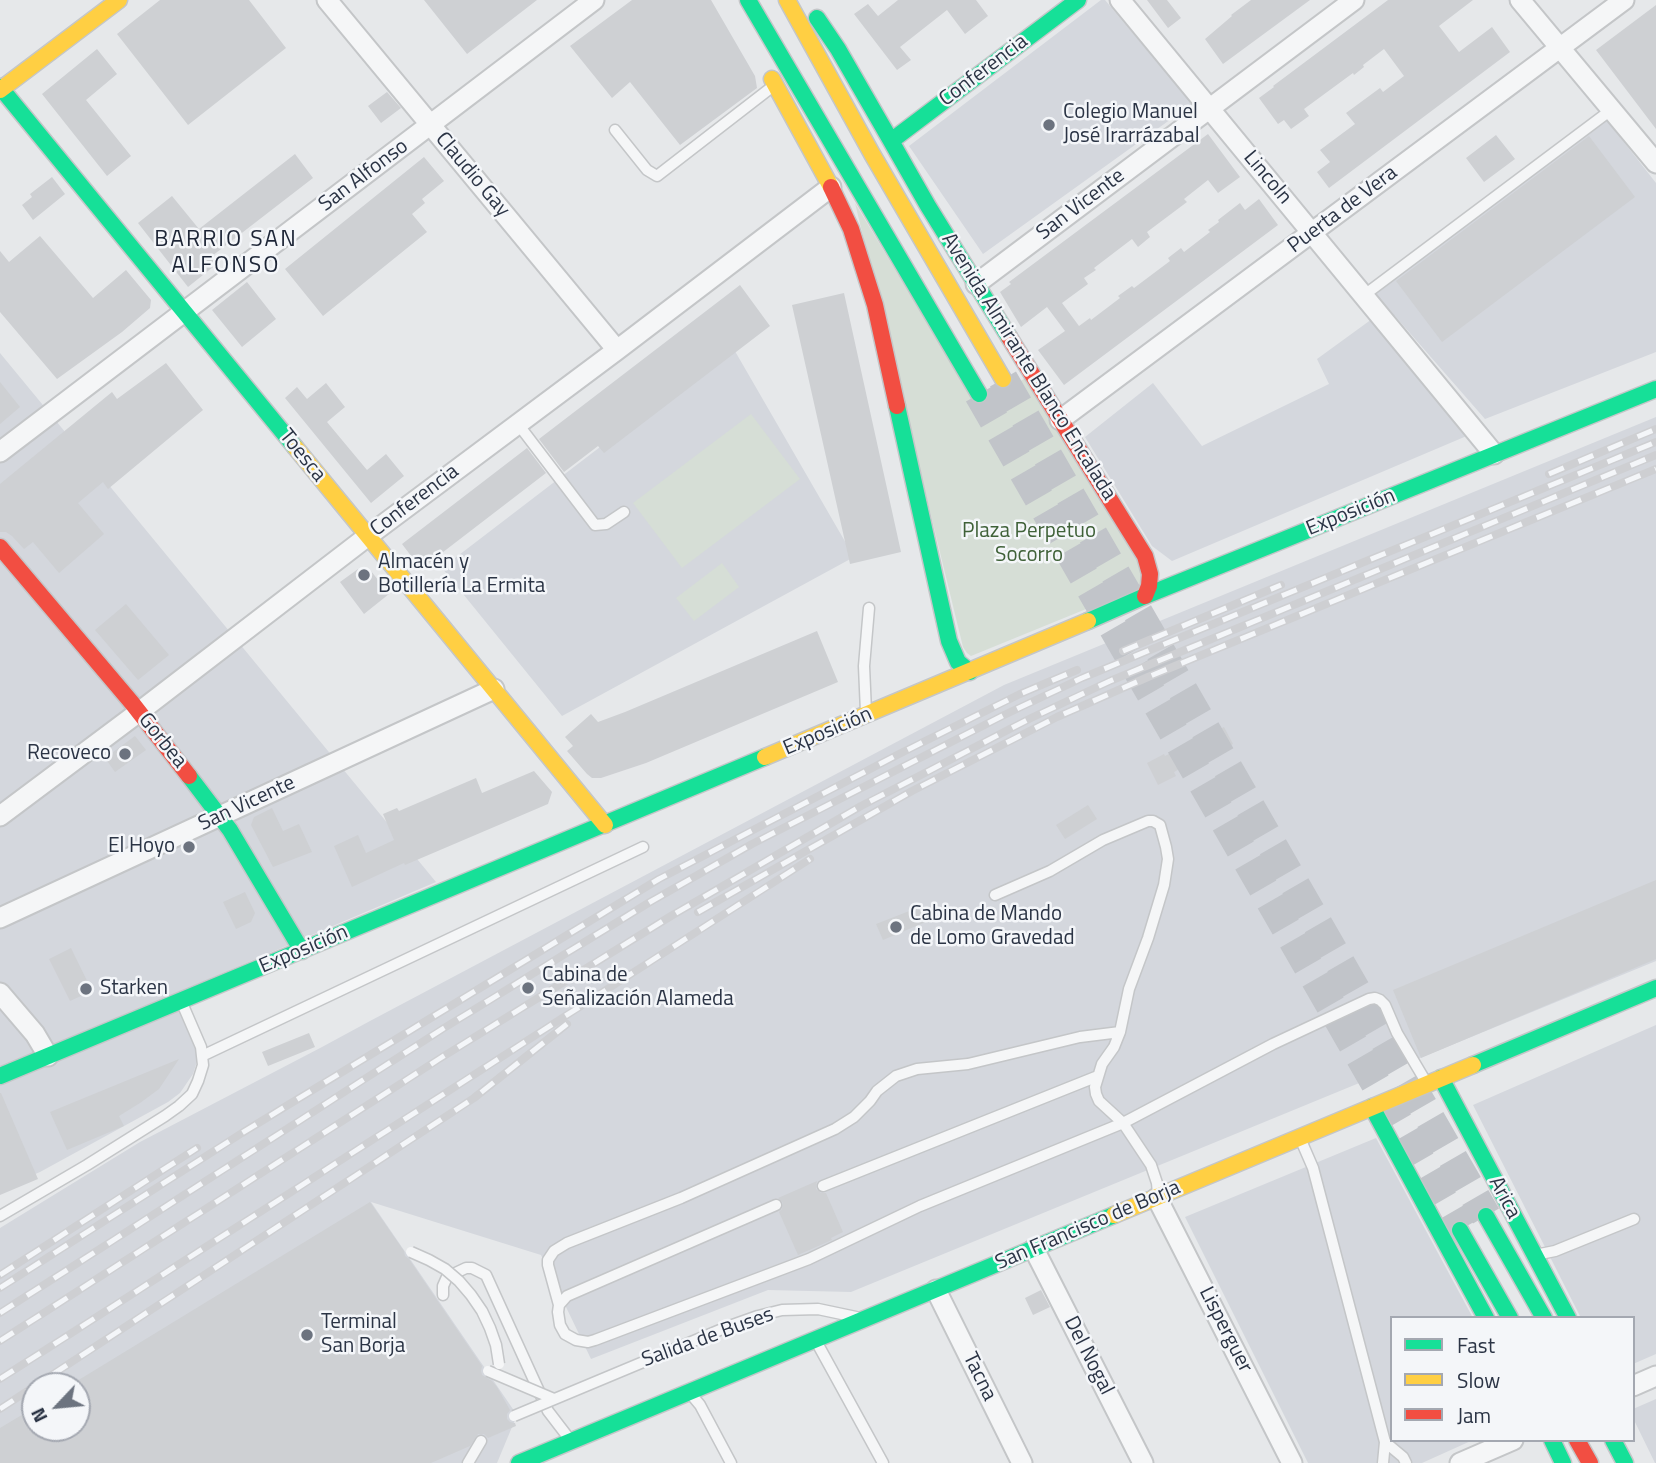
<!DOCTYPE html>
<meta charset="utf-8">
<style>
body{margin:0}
#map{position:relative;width:1656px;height:1463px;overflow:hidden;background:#e6e8ea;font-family:"Titillium Web",sans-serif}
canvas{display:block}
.legend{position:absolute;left:1390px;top:1316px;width:245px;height:126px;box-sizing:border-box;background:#f4f6f9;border:2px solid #a4a8b1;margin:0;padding:9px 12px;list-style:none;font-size:21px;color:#2b3445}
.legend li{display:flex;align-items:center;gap:14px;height:35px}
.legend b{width:35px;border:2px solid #a4a8b1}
.north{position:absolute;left:21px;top:1372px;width:70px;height:70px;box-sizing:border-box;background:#f4f6f9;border:2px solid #a4a8b1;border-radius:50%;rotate:244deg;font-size:19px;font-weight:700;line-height:28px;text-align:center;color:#2b3445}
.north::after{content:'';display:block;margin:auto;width:24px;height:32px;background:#6c737f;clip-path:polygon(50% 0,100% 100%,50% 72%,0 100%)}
</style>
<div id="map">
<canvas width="1656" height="1463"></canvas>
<ul class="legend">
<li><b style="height:9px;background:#16e098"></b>Fast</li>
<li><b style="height:9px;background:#ffcf43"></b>Slow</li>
<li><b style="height:9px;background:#f24e42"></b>Jam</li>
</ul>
<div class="north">N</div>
</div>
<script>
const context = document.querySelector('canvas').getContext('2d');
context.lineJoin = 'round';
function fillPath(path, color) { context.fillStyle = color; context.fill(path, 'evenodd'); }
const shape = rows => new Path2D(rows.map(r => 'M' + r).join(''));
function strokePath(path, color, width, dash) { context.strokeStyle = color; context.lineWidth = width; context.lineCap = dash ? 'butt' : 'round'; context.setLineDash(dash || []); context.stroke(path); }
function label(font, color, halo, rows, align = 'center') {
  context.font = font + ' "Titillium Web",sans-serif'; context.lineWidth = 5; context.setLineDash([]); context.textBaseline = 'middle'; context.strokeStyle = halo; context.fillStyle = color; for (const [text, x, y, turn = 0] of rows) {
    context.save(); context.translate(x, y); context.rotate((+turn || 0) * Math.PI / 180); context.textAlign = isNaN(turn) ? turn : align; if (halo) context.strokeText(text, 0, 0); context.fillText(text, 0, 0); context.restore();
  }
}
fillPath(shape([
 [1101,0,1105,0,1192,104,983,254,909,146],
 [1605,118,1656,183,1656,352,1485,419,1374,292],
 [1372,319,1469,435,1172,561,1152,546,1085,437,1153,383,1202,446,1329,384,1317,359],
 [732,346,854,557,562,716,442,568],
 [0,353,436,882,176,993,199,1055,193,1074,180,1093,168,1102,40,1172,0,1189],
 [1656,417,1656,961,851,1292,768,1290,591,1359,541,1255,371,1202,517,1415,497,1463,0,1463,0,1228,140,1142,322,1047,370,1021,1004,685],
 [35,1386,77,1386,77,1428,35,1428],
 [1656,1025,1656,1354,1633,1364,1633,1318,1581,1318,1473,1105],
 [1376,1138,1473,1318,1392,1318,1392,1440,1473,1440,1422,1463,1308,1463,1185,1217],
 [1656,1399,1656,1463,1655,1463,1633,1418,1633,1409]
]), '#d4d7dd');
fillPath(shape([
 [855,203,978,407,1027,377,1145,565,1140,587,971,656,967,653,963,647],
 [751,414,800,479,682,568,633,503],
 [722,563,739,587,694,621,676,598]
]), '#d6ded6');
fillPath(shape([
 [160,0,249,0,286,48,188,125,117,34],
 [424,0,537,0,467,54],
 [632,0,711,0,755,76,757,88,680,145,630,82,612,98,570,46],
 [898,0,976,0,988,16,965,34,947,10,900,47,911,60,897,70,854,14,868,4,878,16],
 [1147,0,1167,0,1181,18,1168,28],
 [1251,0,1310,0,1223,64,1205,39,1232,16,1231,15],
 [1388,0,1473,0,1439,26,1459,52,1492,27,1510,52,1329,188,1317,172,1330,162,1320,150,1355,124,1346,113,1380,88,1383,92,1404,76,1384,49,1363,65,1364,67,1354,75,1353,73,1304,109,1309,116,1291,129,1284,120,1278,124,1259,98,1274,87,1273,86],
 [1656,5,1656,129,1596,50],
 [97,49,117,74,86,100,131,156,107,176,42,94],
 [387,92,401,108,381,123,368,106],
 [1208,134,1240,177,1218,193,1208,180,1184,199,1187,202,1147,232,1150,237,1138,247,1132,239,1094,268,1096,270,1084,278,1088,284,1062,303,1079,326,1090,318,1091,320,1120,298,1118,296,1132,286,1134,288,1170,261,1168,258,1181,248,1184,252,1210,232,1208,230,1219,222,1218,220,1240,203,1245,210,1259,199,1278,225,1064,385,1038,350,1065,331,1047,307,1021,327,1000,292,1011,284,1009,282],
 [1496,135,1515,159,1484,182,1466,158],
 [1589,136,1635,197,1442,342,1396,281],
 [295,154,313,178,212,256,218,263,188,287,138,223,172,196,199,229],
 [424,157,444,181,422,199,425,203,412,214,427,232,323,316,285,269],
 [52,177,65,194,33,220,22,205,32,197,30,194],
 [40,236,93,298,126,270,151,300,150,308,122,332,57,379,0,312,0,251,9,262],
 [247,282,276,319,242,347,212,310],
 [740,285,770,326,604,453,598,446,564,472,539,439],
 [844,293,901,552,850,564,792,305],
 [166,363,203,410,108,489,103,482,78,503,104,534,59,573,33,542,24,549,12,536,6,532,0,532,0,484,112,392,117,399],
 [0,382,20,407,0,424],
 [326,383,345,407,327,422,367,470,386,454,404,476,371,503,285,398,297,387,307,399],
 [527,448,546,473,421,569,402,544],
 [358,569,371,571,389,594,364,614,340,582],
 [126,604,169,655,138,680,95,630],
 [817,631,838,682,646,763,601,778,592,778,587,774,567,751,573,746,565,737,591,714,598,722,625,712],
 [1224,727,1233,744,1201,761,1199,758,1174,772,1176,776,1158,785,1147,763,1164,754,1165,756,1188,744,1189,746],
 [135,736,146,750,115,772,105,758],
 [534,771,552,792,548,804,405,865,404,863,352,887,334,846,358,835,366,853,394,840,383,814,397,808,399,811,476,778,482,793],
 [1088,805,1097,819,1065,839,1056,825],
 [272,808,283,831,299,824,312,852,273,867,251,825,254,817],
 [1656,880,1656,959,1421,1058,1393,990],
 [245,892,255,913,251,922,236,929,223,902],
 [922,906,928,921,883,940,876,924],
 [71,948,92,991,70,1001,49,959],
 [309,1033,315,1047,268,1066,262,1052],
 [179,1059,159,1089,140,1103,119,1116,124,1126,67,1150,50,1112],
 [0,1093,1,1093,38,1179,0,1195],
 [817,1181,816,1186,816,1189,821,1193,826,1193,843,1232,831,1238,832,1240,798,1255,779,1212,782,1209,783,1203,778,1198],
 [370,1202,404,1251,405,1256,409,1259,482,1366,481,1371,482,1375,492,1381,497,1387,510,1410,507,1414,507,1419,510,1422,515,1423,516,1426,488,1438,484,1434,478,1434,470,1446,431,1463,0,1463,0,1428,35,1407,35,1428,77,1428,77,1381],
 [1041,1290,1050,1307,1033,1315,1025,1298]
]), '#ced0d3');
strokePath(shape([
 [1003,379,1486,1216],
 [979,394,1460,1230]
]), '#c1c4c9', 30, [30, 15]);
const lane = shape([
 [615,130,647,170,657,176,772,87],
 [1363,296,1611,110],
 [518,424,595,525,606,524,624,512],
 [866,712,864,666,869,608],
 [995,895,1050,871,1103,840,1148,821,1153,821,1160,825,1166,847,1168,859,1164,885,1148,938,1129,989,1120,1032,1114,1047,1102,1064,1095,1087,1096,1094,1099,1101,1123,1123,1151,1165,1157,1183,1158,1194],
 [202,1056,643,847],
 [1300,1138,1313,1168,1385,1442,1383,1463],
 [823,1186,1098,1076],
 [776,1205,567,1296,559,1305,558,1312,560,1325,565,1334,576,1340,588,1342,595,1340,809,1259,920,1206,1123,1123,1273,1044,1369,999,1375,998,1380,1000,1385,1005,1397,1033,1426,1082],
 [0,1216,87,1165,165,1116,179,1106,192,1094,198,1081,203,1065,201,1047,182,1003],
 [1535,1255,1555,1251,1634,1219],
 [443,1295,443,1286,447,1277,466,1268,472,1268,486,1275,548,1411,571,1441],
 [559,1305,548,1265,548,1260,554,1251,567,1243,681,1198,835,1129,854,1117,870,1101,877,1091,896,1076,917,1069,968,1064,1080,1037,1120,1032],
 [727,1327,758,1316,782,1310,818,1309,856,1317],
 [816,1341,883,1463],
 [690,1393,700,1405,731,1463],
 [1385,1442,1403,1457,1406,1463],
 [468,1463,481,1441]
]);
const street = shape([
 [327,0,617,350],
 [1120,0,1494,454],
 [1520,0,1656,163],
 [976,284,1354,0],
 [1060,420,1624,0],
 [0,452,594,0],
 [0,816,139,712,368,536,617,350,831,187],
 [0,918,494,689],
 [0,993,35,1034,48,1056],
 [1157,1198,1292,1463],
 [1034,1249,1143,1463],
 [936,1290,1022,1463],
 [1633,1386,1656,1376],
 [1460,1463,1513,1440]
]);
const fast = shape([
 [748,0,979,394],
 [817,18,838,49,891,141],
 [0,87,295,447],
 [1009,337,928,206,891,141,1078,0],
 [897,406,949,641,958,662,970,672],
 [1088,621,1145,596,1656,389],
 [189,776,230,830,302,951],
 [1473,1065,1656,988],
 [0,1076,765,757],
 [1441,1078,1568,1318],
 [1372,1107,1486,1318],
 [1486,1216,1544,1318],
 [1460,1230,1510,1318],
 [1552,1440,1563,1463],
 [1613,1440,1625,1463],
 [519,1463,1114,1215]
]);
const slow = shape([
 [787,0,872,154,1003,379],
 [772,79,831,187],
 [0,90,119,0],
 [295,447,605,825],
 [765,757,1088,621],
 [1114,1215,1473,1065]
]);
const jam = shape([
 [831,187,851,229,875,305,897,406],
 [1009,337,1145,556,1150,574,1149,586,1145,596],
 [0,547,132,703,189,776],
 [1577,1440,1590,1463]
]);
strokePath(lane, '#c4c6c8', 13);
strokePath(street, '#c4c6c8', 23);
strokePath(fast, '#c4c6c8', 19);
strokePath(slow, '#c4c6c8', 19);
strokePath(jam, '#c4c6c8', 19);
strokePath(lane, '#f5f6f7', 10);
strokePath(street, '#f5f6f7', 19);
strokePath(fast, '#16e098', 16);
strokePath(slow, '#ffcf43', 16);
strokePath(jam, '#f24e42', 16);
const rail = shape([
 [1549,474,1656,429],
 [1123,651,1281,585],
 [698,912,912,791,1057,717,1148,677,1656,469],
 [0,1275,197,1148],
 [0,1288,242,1133,659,879,899,754,1020,694,1077,670],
 [0,1313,444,1028,650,902,752,844,1004,715,1082,678,1656,442],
 [0,1341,439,1059,671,916,861,806,1031,718,1110,681,1656,455],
 [0,1379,810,859],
 [0,1409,474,1098,567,1024]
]);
strokePath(rail, '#cecfd2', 8);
strokePath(rail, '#f4f6f9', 5, [16]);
const laneBridge = shape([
 [411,1252,429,1260,445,1269,459,1281,471,1295,482,1311,490,1328,496,1345,499,1364],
 [488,1371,554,1399],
 [514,1416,727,1327]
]);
strokePath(laneBridge, '#c4c6c8', 13, []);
strokePath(laneBridge, '#f5f6f7', 10);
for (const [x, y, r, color] of [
 [1049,125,7,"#6c737f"],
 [364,575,7,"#6c737f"],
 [125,754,7,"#6c737f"],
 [189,847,7,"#6c737f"],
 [896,927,7,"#6c737f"],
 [528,988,7,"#6c737f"],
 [86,989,7,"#6c737f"],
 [307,1335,7,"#6c737f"]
]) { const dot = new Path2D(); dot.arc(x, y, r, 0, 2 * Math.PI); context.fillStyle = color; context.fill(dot); strokePath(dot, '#f4f6f9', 2.5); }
label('21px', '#2b3445', '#f4f6f9', [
 ["Conferencia",984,71,-37],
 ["Claudio Gay",472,175,50],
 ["San Alfonso",364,176,-37],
 ["Lincoln",1267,178,50],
 ["San Vicente",1081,205,-37],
 ["Puerta de Vera",1343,210,-37],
 ["Avenida Almirante Blanco Encalada",1028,367,58],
 ["Toesca",302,456,51],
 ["Conferencia",415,501,-37],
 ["Exposición",1351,513,-22],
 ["Exposición",828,732,-23],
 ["Gorbea",162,741,51],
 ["San Vicente",247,804,-25],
 ["Exposición",304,950,-23],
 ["Arica",1504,1198,62],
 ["San Francisco de Borja",1088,1226,-23],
 ["Lisperguer",1225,1330,63],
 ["Salida de Buses",708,1338,-20],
 ["Del Nogal",1088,1356,63],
 ["Tacna",979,1377,64]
]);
label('21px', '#2b3445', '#f4f6f9', [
 ["Colegio Manuel",1063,113],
 ["José Irarrázabal",1063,137],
 ["Almacén y",378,563],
 ["Botillería La Ermita",378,587],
 ["Recoveco",111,754,"right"],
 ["El Hoyo",175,847,"right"],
 ["Cabina de Mando",910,915],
 ["de Lomo Gravedad",910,939],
 ["Cabina de",542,976],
 ["Señalización Alameda",542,1000],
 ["Starken",100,989],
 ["Terminal",321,1323],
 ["San Borja",321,1347]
], 'left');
label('21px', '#3f6138', '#f4f6f9', [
 ["Plaza Perpetuo",1029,532],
 ["Socorro",1029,556]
]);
context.letterSpacing = '2px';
label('23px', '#1d2536', '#f4f6f9', [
 ["BARRIO SAN",226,240],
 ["ALFONSO",226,266]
]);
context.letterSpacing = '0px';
</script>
